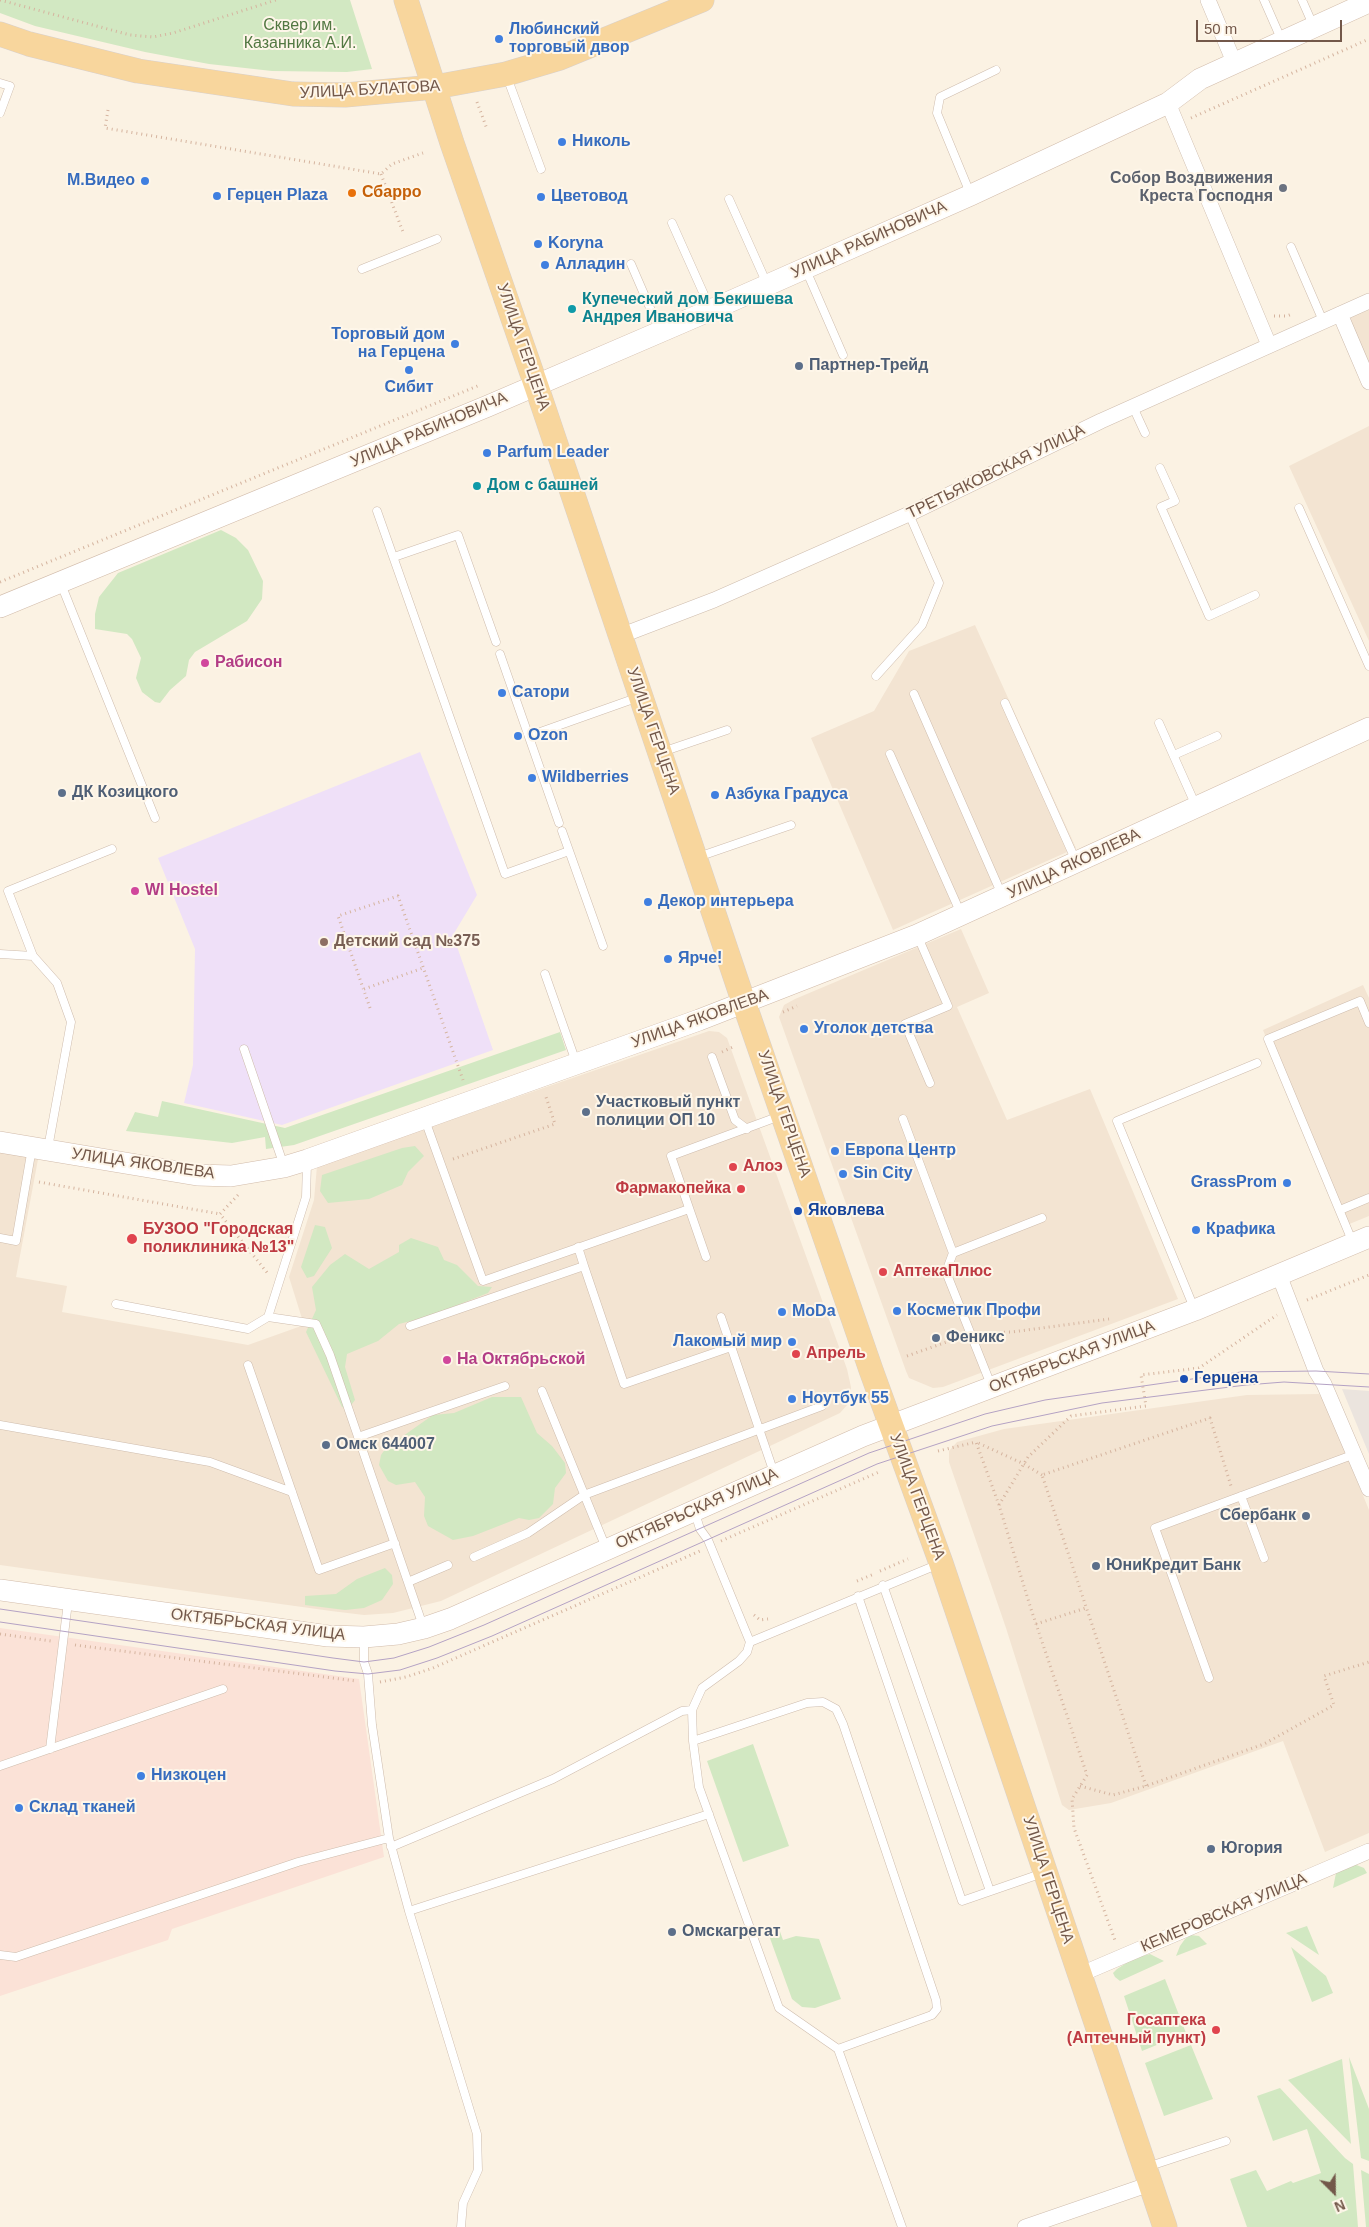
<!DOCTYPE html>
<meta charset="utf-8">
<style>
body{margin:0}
#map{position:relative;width:1369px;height:2227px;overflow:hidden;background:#fbf2e3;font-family:Arial,sans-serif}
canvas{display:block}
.north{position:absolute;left:1309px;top:2167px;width:50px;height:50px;-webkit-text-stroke:4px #fef6e9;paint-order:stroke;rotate:157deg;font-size:14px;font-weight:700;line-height:20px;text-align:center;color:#73584a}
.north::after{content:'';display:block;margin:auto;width:18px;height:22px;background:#73584a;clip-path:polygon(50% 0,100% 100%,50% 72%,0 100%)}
.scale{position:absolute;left:1196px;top:20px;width:146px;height:22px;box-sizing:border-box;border:2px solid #73584a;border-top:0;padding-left:6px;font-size:15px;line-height:18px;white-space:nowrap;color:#73584a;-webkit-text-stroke:4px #fef6e9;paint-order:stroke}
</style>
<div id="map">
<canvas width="1369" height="2227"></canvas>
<div class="north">N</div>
<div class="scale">50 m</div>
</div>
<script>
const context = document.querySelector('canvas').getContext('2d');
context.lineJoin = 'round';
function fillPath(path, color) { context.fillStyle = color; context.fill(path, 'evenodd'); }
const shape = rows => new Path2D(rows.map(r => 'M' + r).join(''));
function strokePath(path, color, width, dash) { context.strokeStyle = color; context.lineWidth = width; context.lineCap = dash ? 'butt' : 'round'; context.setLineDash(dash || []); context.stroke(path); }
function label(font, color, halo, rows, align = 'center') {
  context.font = font + ' Arial,sans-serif'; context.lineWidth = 4; context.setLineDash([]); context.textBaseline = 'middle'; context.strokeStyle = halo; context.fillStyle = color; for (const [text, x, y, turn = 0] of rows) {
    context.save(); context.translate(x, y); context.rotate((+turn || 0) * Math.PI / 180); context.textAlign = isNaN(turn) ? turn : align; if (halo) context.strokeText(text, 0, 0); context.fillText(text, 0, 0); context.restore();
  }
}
fillPath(shape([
 [1369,308,1369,370,1346,318],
 [1369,426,1369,641,1289,466],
 [975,625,1076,848,893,930,811,738,874,711,909,651],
 [961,929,989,993,957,1007,1007,1120,1090,1089,1178,1299,943,1387,933,1388,909,1378,906,1371,779,1017,784,1005,795,999],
 [1363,985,1369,998,1369,1216,1342,1227,1263,1030],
 [709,1031,719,1032,727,1038,847,1369,851,1387,851,1395,848,1404,840,1413,441,1601,393,1613,364,1615,331,1611,0,1565,0,1148,39,1154,16,1277,67,1286,62,1312,248,1345,304,1325,289,1277,314,1200,317,1166],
 [1319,1394,1326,1405,1369,1510,1369,1833,1325,1852,1283,1741,1111,1803,1069,1810,1062,1805,1006,1628,949,1462,949,1451,957,1442,1004,1429,1247,1395]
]), '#f3e4d2');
fillPath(shape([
 [0,1628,359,1679,384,1857,172,1929,168,1940,0,1996]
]), '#fbe2d7');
fillPath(shape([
 [1342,1389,1369,1391,1369,1454]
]), '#ebe4de');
fillPath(shape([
 [420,752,477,895,453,935,493,1050,282,1125,184,1103,193,1065,195,949,158,858]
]), '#efe0f8');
fillPath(shape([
 [0,0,350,0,372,69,347,72,272,71,209,64,145,52,35,26,0,13],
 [221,530,236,538,248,550,263,581,262,599,247,621,195,652,189,660,186,676,170,690,160,703,155,702,142,692,136,678,141,658,132,639,127,634,95,629,95,614,99,597,118,573],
 [560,1032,566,1050,294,1145,266,1149,265,1137,232,1143,126,1131,135,1112,158,1117,162,1101,285,1128],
 [415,1146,424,1156,408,1172,402,1185,369,1199,328,1203,320,1191,322,1175,402,1148],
 [315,1225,325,1227,332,1248,314,1276,307,1278,301,1267],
 [411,1238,438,1247,444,1260,457,1265,478,1286,492,1287,488,1293,430,1316,399,1324,378,1341,347,1354,345,1367,355,1400,348,1409,342,1407,306,1332,316,1310,312,1287,330,1265,345,1254,369,1269,399,1252,399,1245],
 [492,1397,521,1397,537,1433,552,1446,565,1463,566,1473,555,1488,553,1504,539,1518,529,1520,519,1518,473,1536,453,1540,428,1526,424,1516,425,1497,415,1482,396,1485,388,1481,379,1465,381,1455,386,1448,433,1415,454,1413],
 [385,1568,392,1575,393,1584,382,1600,364,1608,345,1610,305,1605,305,1596,336,1594,357,1579],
 [753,1744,789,1846,743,1862,707,1761],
 [1354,1864,1364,1868,1367,1873,1333,1888,1336,1873],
 [778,1926,783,1940,796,1936,819,1939,841,1999,815,2008,802,2007,792,1999,767,1930],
 [1307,1926,1319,1955,1286,1933],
 [1191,1935,1199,1936,1207,1944,1176,1956,1180,1946,1185,1939],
 [1291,1947,1326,1976,1333,1993,1312,2002],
 [1150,1954,1164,1961,1120,1981,1115,1977,1113,1973,1117,1969,1134,1958],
 [1165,1979,1186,2033,1142,2051,1124,1996],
 [1191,2045,1213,2099,1164,2116,1145,2063],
 [1349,2057,1369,2109,1369,2161,1361,2158],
 [1342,2059,1351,2144,1288,2080],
 [1280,2088,1345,2158,1353,2164,1358,2227,1247,2227,1230,2179,1256,2170,1267,2191,1291,2181,1293,2183,1321,2173,1307,2129,1273,2141,1257,2096],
 [1361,2170,1369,2174,1369,2227,1366,2227]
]), '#d2e8c2');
const lane = shape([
 [1264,0,1282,41],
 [1302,0,1313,25],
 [507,77,541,169],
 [0,83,10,86,0,113],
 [970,193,937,113,940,97,996,70],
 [729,199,767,284],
 [672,223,710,308],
 [1291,247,1323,321],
 [631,264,660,331],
 [362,269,437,239],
 [806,270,843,355],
 [1133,407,1145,433],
 [1160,468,1175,501,1161,507,1209,616,1255,595],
 [1299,508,1369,666],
 [377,511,505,874,569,851],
 [394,557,458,535,496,642],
 [61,584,155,818],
 [500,654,559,823],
 [876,676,922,625,939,583,909,514],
 [914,694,1002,895],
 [1005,703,1076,861],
 [1159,723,1196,806],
 [529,736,639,697],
 [662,752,727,730],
 [890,754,961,914],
 [1174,755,1217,736],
 [562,831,603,946],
 [698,857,791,825],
 [918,937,948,1006,905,1024,930,1083],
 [0,954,33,956,57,983,71,1022,48,1148],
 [33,956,8,891,112,849],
 [545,974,576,1062],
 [244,1049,284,1166],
 [712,1057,735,1120,747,1129],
 [903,1119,953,1253,946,1272,991,1385],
 [425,1120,483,1281,689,1209],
 [1340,1210,1369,1198],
 [0,1238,16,1241,32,1148],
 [1353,1243,1268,1039,1360,1001,1369,1023],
 [953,1253,1042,1218],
 [706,1257,671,1156,780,1116],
 [584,1266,624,1384,731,1347],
 [116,1304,248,1329,268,1317,306,1197,307,1163],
 [1194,1308,1117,1121,1257,1063],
 [268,1317,316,1324,330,1355,423,1626],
 [721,1317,774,1473],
 [410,1326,584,1266,578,1247],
 [248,1365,319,1570,395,1543],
 [542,1391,606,1548],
 [0,1425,210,1462,292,1492],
 [358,1437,505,1386],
 [1241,1496,1264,1558],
 [695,1513,700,1529,708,1540,750,1642,939,1564],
 [474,1557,528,1533,584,1495,822,1406],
 [408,1582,448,1565],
 [883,1585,990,1891],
 [858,1596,962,1901,1043,1873],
 [364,1639,364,1662,368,1674,372,1725,389,1838,409,1911,477,2134,478,2170,463,2203,461,2227],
 [750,1642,747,1652,739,1661,702,1688,692,1710,693,1741,699,1787,779,2008,838,2049,902,2227],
 [1209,1678,1155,1528,1355,1454],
 [693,1741,807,1703,823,1702,836,1709,843,1724,936,2000,937,2009,932,2015,838,2049],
 [50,1749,68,1602],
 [0,1766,223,1689],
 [391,1847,553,1779,682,1711,692,1710],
 [409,1911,709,1814],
 [0,1955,16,1957,298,1862,389,1838],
 [1147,2167,1226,2141]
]);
const street = shape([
 [1208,0,1234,62],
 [1168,103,1269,345],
 [1340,314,1369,382],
 [620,636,714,600,909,514,1101,421,1369,301],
 [1279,1275,1316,1371,1324,1384,1369,1489],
 [1079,1975,1369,1851],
 [1025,2227,1150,2184]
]);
const secondary = shape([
 [0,607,488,406,711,310,971,195,1168,103,1200,79,1369,2],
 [0,1142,197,1175,231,1176,284,1167,307,1160,699,1020,917,935,1369,728],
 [0,1590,328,1636,364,1637,398,1634,424,1628,450,1619,863,1436,1195,1310,1369,1237]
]);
const primary = shape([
 [406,0,452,143,536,385,744,1003,871,1370,941,1563,1165,2227],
 [0,34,29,44,138,71,293,94,345,95,435,87,506,74,560,58,702,0]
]);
strokePath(lane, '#cebcad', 9);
strokePath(street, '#cebcad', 16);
strokePath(secondary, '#d1bbaa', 22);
strokePath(primary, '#d8d0cc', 25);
strokePath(shape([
 [0,0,130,35,153,37,173,33,276,0],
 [477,102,487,129],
 [108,110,105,128,381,174,392,164,423,153],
 [1191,118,1369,39],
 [381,174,403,232],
 [1274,316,1287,316,1292,314],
 [0,582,480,385],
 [364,989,423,968],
 [370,1008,338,916,398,896,463,1080],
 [783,1012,797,1006],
 [722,1052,735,1046],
 [453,1159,555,1124,545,1094],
 [39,1182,220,1214],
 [238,1195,220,1214,269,1275],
 [1307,1300,1369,1275],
 [984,1333,1012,1332,1109,1319],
 [907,1356,958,1338],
 [938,1451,976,1442],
 [1042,1475,1024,1464,976,1442,999,1505,1031,1609,1087,1775,1072,1799,1074,1828,1116,1943],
 [999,1505,1028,1457,1071,1416,1146,1406,1141,1375,1199,1368,1277,1315],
 [721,1541,879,1472],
 [880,1571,908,1559],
 [857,1581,874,1574],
 [754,1615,760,1620,768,1619],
 [1036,1624,1086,1608],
 [0,1634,51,1641],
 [75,1645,356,1681],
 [380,1682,406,1677,433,1668,700,1551],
 [1080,1786,1113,1795,1146,1786,1264,1744,1334,1705,1324,1676,1369,1662],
 [1146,1786,1042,1475,1210,1418,1231,1486]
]), '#d5b49f', 3, [1, 4]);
strokePath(lane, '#fff', 8);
strokePath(street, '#fff', 15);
strokePath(secondary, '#fff', 21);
strokePath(primary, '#f8d69d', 24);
strokePath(shape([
 [0,1609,333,1658,364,1662,394,1658,429,1647,484,1625,869,1453,985,1414,1045,1400,1241,1372,1316,1371,1369,1374],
 [0,1622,335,1671,368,1674,400,1670,437,1658,492,1636,877,1464,992,1426,1102,1403,1246,1385,1284,1382,1369,1387]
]), '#b4a2c4', 1);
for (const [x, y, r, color] of [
 [499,39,5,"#3f7fe0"],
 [562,142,5,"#3f7fe0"],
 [145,181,5,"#3f7fe0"],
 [1283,188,5,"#6b7280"],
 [352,193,5,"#e8710a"],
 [217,196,5,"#3f7fe0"],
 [541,197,5,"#3f7fe0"],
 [538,244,5,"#3f7fe0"],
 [545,265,5,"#3f7fe0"],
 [572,309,5,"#0f9aa8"],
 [455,344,5,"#3f7fe0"],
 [799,366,5,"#5c6f8a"],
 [409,370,5,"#3f7fe0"],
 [487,453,5,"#3f7fe0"],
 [477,486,5,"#0f9aa8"],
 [205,663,5,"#d1479c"],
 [502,693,5,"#3f7fe0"],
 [518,736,5,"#3f7fe0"],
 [532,778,5,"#3f7fe0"],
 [62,793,5,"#5c6f8a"],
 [715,795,5,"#3f7fe0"],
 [135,891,5,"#d1479c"],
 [648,902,5,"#3f7fe0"],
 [324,942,5,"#8d6e63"],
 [668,959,5,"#3f7fe0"],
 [804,1029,5,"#3f7fe0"],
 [586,1112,5,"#5c6f8a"],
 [835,1151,5,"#3f7fe0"],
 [733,1167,5,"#e0444e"],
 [843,1174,5,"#3f7fe0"],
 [1287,1183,5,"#3f7fe0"],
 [741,1189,5,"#e0444e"],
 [798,1211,5,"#1a4fb4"],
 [1196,1230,5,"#3f7fe0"],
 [132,1239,6,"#e0444e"],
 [883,1272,5,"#e0444e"],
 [897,1311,5,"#3f7fe0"],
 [782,1312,5,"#3f7fe0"],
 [936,1338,5,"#5c6f8a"],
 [792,1342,5,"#3f7fe0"],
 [796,1354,5,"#e0444e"],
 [447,1360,5,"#d1479c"],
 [1184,1379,5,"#1a4fb4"],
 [792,1399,5,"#3f7fe0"],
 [326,1445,5,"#5c6f8a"],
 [1306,1516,5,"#5c6f8a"],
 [1096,1566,5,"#5c6f8a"],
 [141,1776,5,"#3f7fe0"],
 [19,1808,5,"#3f7fe0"],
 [1211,1849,5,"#5c6f8a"],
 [672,1932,5,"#5c6f8a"],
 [1216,2030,5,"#e0444e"]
]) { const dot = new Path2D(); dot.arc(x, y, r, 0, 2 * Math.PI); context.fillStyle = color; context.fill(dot); strokePath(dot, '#fef6e9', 2); }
label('16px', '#527842', '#fef6e9', [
 ["Сквер им.",300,26],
 ["Казанника А.И.",300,44]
]);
label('bold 16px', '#366cbe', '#fef6e9', [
 ["Любинский",509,30],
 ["торговый двор",509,48],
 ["Николь",572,142],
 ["М.Видео",135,181,"right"],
 ["Герцен Plaza",227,196],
 ["Цветовод",551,197],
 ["Koryna",548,244],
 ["Алладин",555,265],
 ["Торговый дом",445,335,"right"],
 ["на Герцена",445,353,"right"],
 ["Сибит",409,388,"center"],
 ["Parfum Leader",497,453],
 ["Сатори",512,693],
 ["Ozon",528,736],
 ["Wildberries",542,778],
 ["Азбука Градуса",725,795],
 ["Декор интерьера",658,902],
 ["Ярче!",678,959],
 ["Уголок детства",814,1029],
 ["Европа Центр",845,1151],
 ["Sin City",853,1174],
 ["GrassProm",1277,1183,"right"],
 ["Крафика",1206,1230],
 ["Косметик Профи",907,1311],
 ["МоDa",792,1312],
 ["Лакомый мир",782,1342,"right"],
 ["Ноутбук 55",802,1399],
 ["Низкоцен",151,1776],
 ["Склад тканей",29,1808]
], 'left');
label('16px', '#73584a', '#fef6e9', [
 ["УЛИЦА БУЛАТОВА",370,90,-3],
 ["УЛИЦА РАБИНОВИЧА",869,240,-24],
 ["УЛИЦА ГЕРЦЕНА",523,347,71],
 ["УЛИЦА РАБИНОВИЧА",429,430,-23],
 ["ТРЕТЬЯКОВСКАЯ УЛИЦА",996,472,-26],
 ["УЛИЦА ГЕРЦЕНА",653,731,71],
 ["УЛИЦА ЯКОВЛЕВА",1074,864,-25],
 ["УЛИЦА ЯКОВЛЕВА",700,1019,-20],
 ["УЛИЦА ГЕРЦЕНА",784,1114,71],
 ["УЛИЦА ЯКОВЛЕВА",143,1164,8],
 ["ОКТЯБРЬСКАЯ УЛИЦА",1072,1357,-21],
 ["УЛИЦА ГЕРЦЕНА",917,1497,70],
 ["ОКТЯБРЬСКАЯ УЛИЦА",697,1509,-24],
 ["ОКТЯБРЬСКАЯ УЛИЦА",258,1625,7],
 ["УЛИЦА ГЕРЦЕНА",1048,1880,72],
 ["КЕМЕРОВСКАЯ УЛИЦА",1224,1913,-23]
]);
label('bold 16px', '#5b616d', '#fef6e9', [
 ["Собор Воздвижения",1273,179],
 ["Креста Господня",1273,197]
], 'right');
label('bold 16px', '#c56008', '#fef6e9', [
 ["Сбарро",362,193]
], 'left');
label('bold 16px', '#0d838f', '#fef6e9', [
 ["Купеческий дом Бекишева",582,300],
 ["Андрея Ивановича",582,318],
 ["Дом с башней",487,486]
], 'left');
label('bold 16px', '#4e5e75', '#fef6e9', [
 ["Партнер-Трейд",809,366],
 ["ДК Козицкого",72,793],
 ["Участковый пункт",596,1103],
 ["полиции ОП 10",596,1121],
 ["Феникс",946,1338],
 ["Омск 644007",336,1445],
 ["Сбербанк",1296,1516,"right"],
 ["ЮниКредит Банк",1106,1566],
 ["Югория",1221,1849],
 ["Омскагрегат",682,1932]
], 'left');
label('bold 16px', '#b23c85', '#fef6e9', [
 ["Рабисон",215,663],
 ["Wl Hostel",145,891],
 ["На Октябрьской",457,1360]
], 'left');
label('bold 16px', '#785e54', '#fef6e9', [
 ["Детский сад №375",334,942]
], 'left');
label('bold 16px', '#be3a42', '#fef6e9', [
 ["Алоэ",743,1167],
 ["Фармакопейка",731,1189,"right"],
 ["БУЗОО \"Городская",143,1230],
 ["поликлиника №13\"",143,1248],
 ["АптекаПлюс",893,1272],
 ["Апрель",806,1354],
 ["Госаптека",1206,2021,"right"],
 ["(Аптечный пункт)",1206,2039,"right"]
], 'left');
label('bold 16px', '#164399', '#fef6e9', [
 ["Яковлева",808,1211],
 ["Герцена",1194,1379]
], 'left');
</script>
